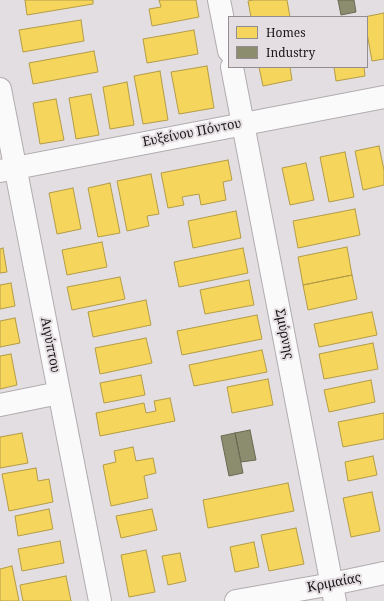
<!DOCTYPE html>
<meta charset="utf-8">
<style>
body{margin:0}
#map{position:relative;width:384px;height:601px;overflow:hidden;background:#e3dee1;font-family:"Noto Serif",serif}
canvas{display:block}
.legend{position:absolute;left:228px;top:16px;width:140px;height:52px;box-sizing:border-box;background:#e4dde2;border:1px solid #928d91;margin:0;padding:5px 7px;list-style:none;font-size:12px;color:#181617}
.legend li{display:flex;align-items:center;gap:8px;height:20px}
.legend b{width:20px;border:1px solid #928d91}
</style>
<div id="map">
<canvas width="384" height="601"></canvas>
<ul class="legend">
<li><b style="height:11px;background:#f6d55c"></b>Homes</li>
<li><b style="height:11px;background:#8c8c6e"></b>Industry</li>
</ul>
</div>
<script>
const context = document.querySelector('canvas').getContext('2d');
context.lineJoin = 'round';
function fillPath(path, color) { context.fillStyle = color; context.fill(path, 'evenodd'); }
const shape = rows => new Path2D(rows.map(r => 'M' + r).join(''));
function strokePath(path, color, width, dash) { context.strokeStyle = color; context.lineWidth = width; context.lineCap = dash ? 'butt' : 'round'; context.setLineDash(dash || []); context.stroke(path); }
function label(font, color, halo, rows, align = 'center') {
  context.font = font + ' "Noto Serif",serif'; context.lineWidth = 4; context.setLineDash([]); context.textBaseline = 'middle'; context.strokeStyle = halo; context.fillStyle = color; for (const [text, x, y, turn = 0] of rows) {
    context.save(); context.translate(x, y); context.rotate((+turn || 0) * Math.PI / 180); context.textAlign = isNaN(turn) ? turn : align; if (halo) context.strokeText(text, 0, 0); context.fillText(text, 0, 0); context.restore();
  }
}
const homes = shape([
 [25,0,93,0,93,4,27,15,25,0],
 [159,0,196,0,199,17,152,26,149,9,161,7,159,0],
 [253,0,287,0,290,17,251,17,248,1,253,0],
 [384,13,384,59,372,61,367,33,367,17,364,17,384,13],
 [81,20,84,41,23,52,19,30,81,20],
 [194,30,198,54,147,63,143,39,194,30],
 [94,51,98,72,33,84,29,63,94,51],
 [207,66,214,108,179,114,171,72,207,66],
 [259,67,290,67,292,80,263,86,259,67],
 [334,67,364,67,365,76,336,81,334,67],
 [160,71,168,120,143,124,134,76,160,71],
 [127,82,134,125,110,129,103,87,127,82],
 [91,94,99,135,76,139,69,98,91,94],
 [56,99,64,140,40,144,33,103,56,99],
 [379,146,384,170,384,185,363,190,355,151,379,146],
 [345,152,354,197,329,202,320,157,345,152],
 [228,160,232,180,223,182,226,200,201,205,199,194,182,197,184,205,168,208,161,173,228,160],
 [306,163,314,200,290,205,282,168,306,163],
 [151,174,159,214,147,216,149,226,127,231,117,181,151,174],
 [110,183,120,233,98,237,88,188,110,183],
 [73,188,81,229,57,234,49,193,73,188],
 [355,209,360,235,298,248,293,221,355,209],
 [236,211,241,238,193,248,188,221,236,211],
 [102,242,107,267,67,275,62,250,102,242],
 [347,247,352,275,303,285,298,257,347,247],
 [3,248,7,272,0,273,0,249,3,248],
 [243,248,248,273,179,287,174,262,243,248],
 [352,275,357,299,308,310,303,285,352,275],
 [120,277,125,299,72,310,67,287,120,277],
 [249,280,254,305,205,314,200,290,249,280],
 [11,283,15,306,0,309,0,285,11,283],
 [146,300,151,325,93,337,88,312,146,300],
 [372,312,377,335,319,347,314,324,372,312],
 [257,315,262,339,182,355,177,331,257,315],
 [15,318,20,343,0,347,0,321,15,318],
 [146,338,152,363,100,374,95,348,146,338],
 [373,343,378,369,324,379,319,354,373,343],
 [262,350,267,372,194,386,189,365,262,350],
 [11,354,17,385,0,389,0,356,11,354],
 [141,375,145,395,104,403,100,383,141,375],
 [268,379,273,405,232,413,227,387,268,379],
 [371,380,375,402,329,412,324,390,371,380],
 [170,398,175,421,100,436,96,413,144,403,146,413,156,411,154,401,170,398],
 [384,413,384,439,343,447,338,422,384,413],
 [22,433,28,463,0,468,0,437,22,433],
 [133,447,136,461,153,458,156,473,144,476,148,498,111,506,103,465,116,462,114,451,133,447],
 [373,456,377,475,348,481,345,462,373,456],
 [36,468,38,481,49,479,53,502,9,511,2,474,36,468],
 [288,483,294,511,208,528,203,500,288,483],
 [372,492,380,531,351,537,343,498,372,492],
 [49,509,53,529,18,536,15,516,49,509],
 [152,509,157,530,121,538,116,516,152,509],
 [296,528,304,564,269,571,261,535,296,528],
 [60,541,64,563,22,571,18,549,60,541],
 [254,542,259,567,235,572,230,547,254,542],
 [146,550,155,592,129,597,121,555,146,550],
 [180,553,186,581,168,585,162,556,180,553],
 [12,566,19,601,0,601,0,569,12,566],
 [66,576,71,601,23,601,20,585,66,576]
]);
fillPath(homes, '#f6d55c');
strokePath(homes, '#b39c47', 1);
const industry = shape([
 [338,0,354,0,356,12,341,15,338,0],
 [250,430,256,460,241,462,235,433,250,430],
 [235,433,243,473,229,476,221,436,235,433]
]);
fillPath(industry, '#8c8c6e');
strokePath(industry, '#696954', 1);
const minor = shape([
 [219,0,229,51],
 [232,67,335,601],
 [0,89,100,601],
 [0,171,384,97],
 [0,405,59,393],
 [236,601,332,584,384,573]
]);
strokePath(minor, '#b0acaf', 24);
strokePath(minor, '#fbfafa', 22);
label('13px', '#181617', '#e4dde2', [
 ["Ευξείνου Πόντου",192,133,-11],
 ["Σμύρνης",284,334,79],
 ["Αιγύπτου",50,345,79],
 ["Κριμαίας",334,583,-11]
]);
</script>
